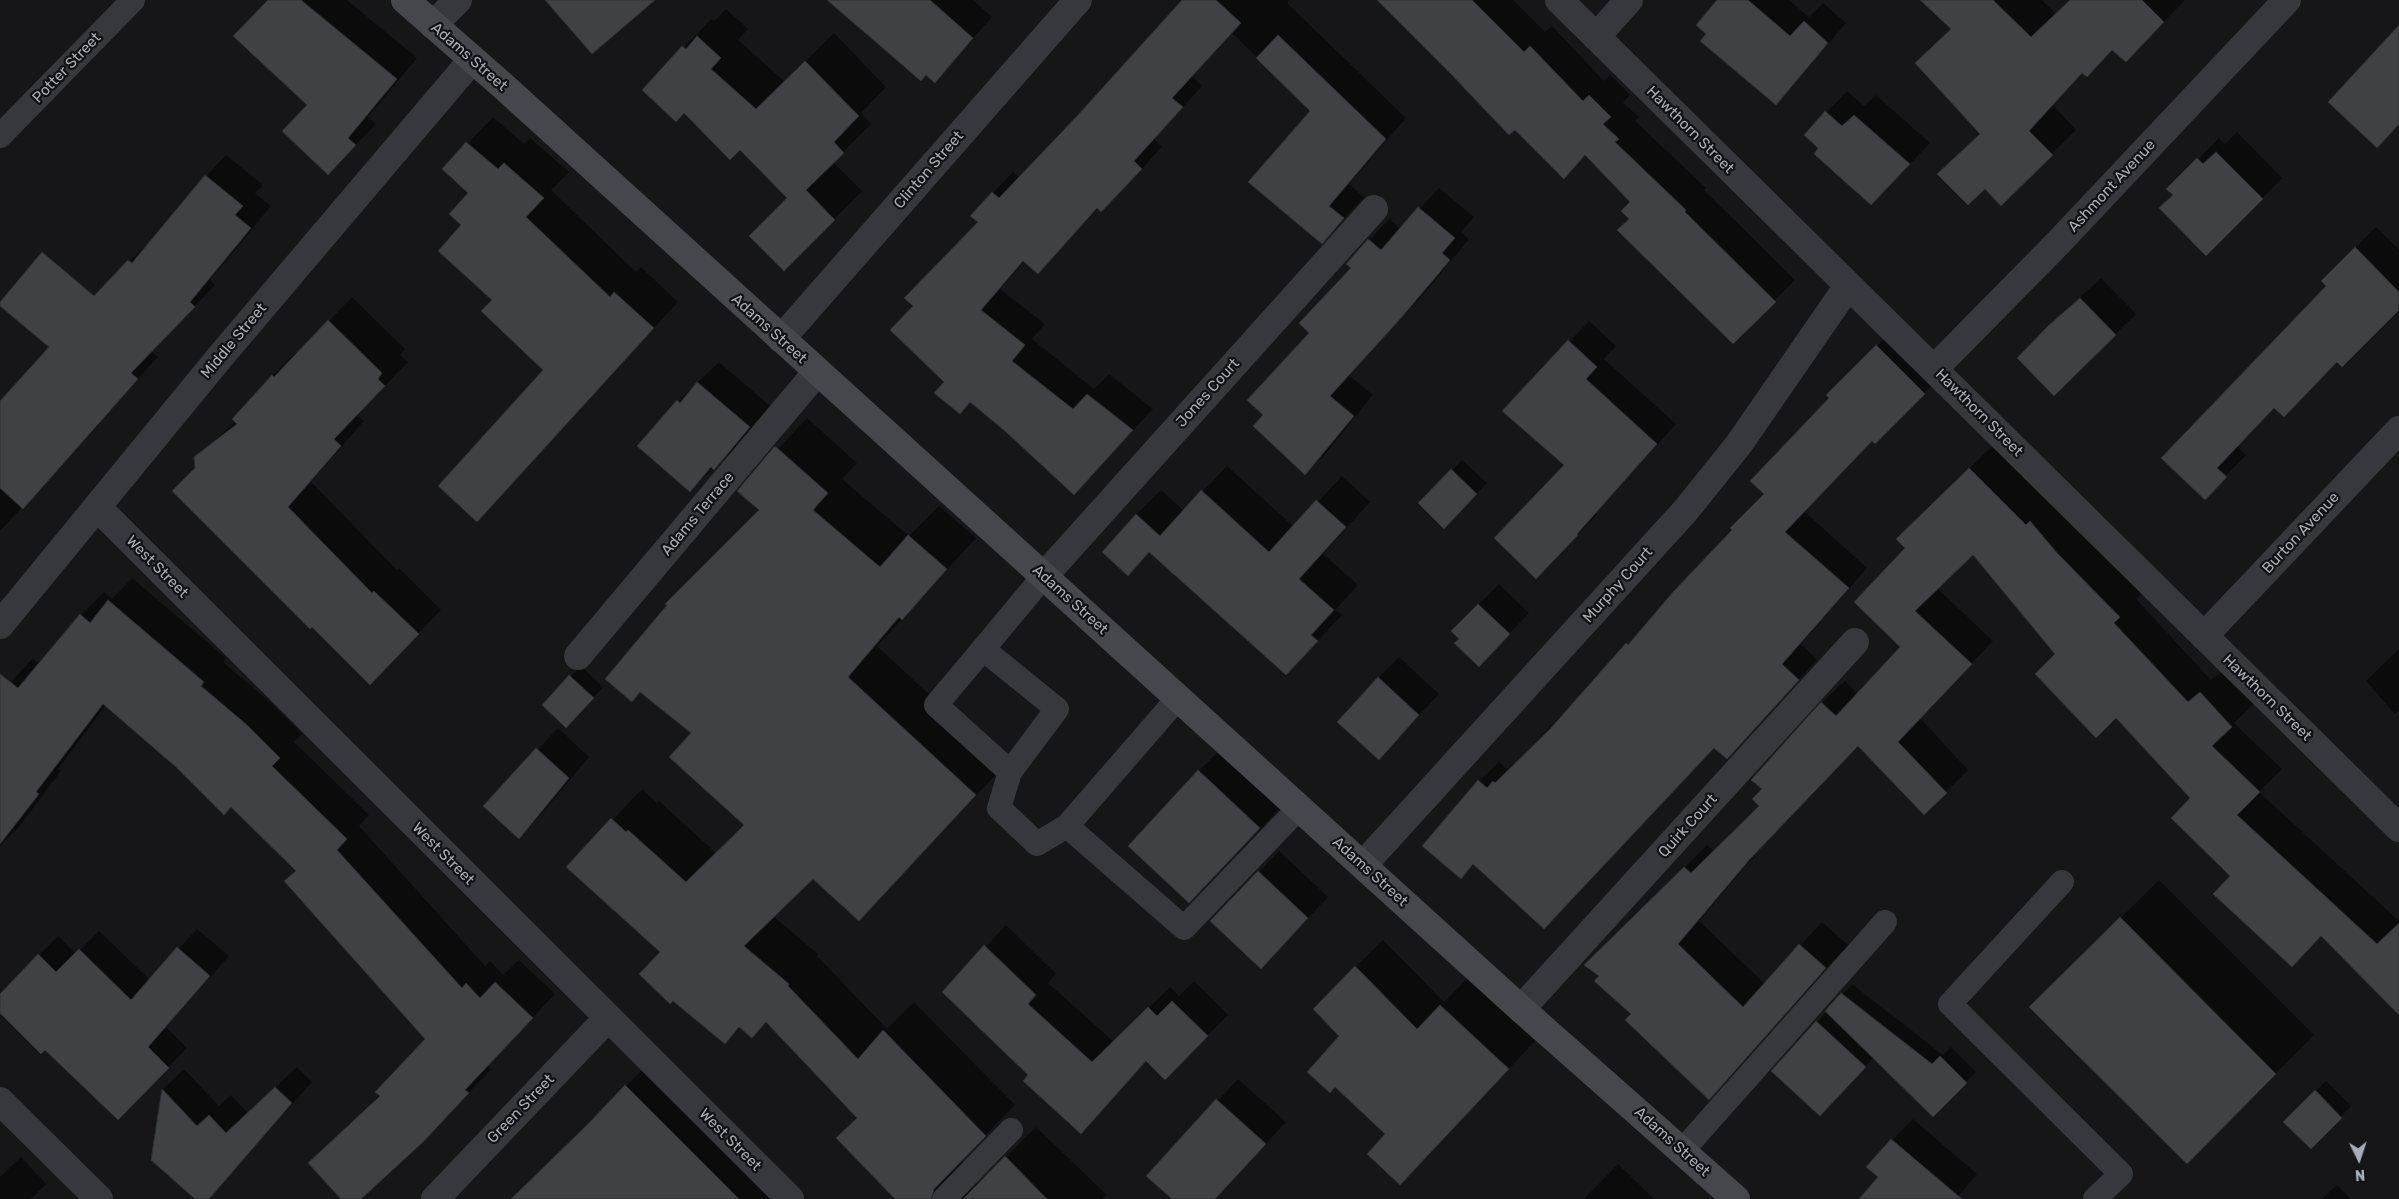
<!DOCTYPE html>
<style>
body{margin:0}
#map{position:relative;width:2399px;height:1199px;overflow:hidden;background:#161618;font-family:Rubik,sans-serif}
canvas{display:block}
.north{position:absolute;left:2334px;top:1134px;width:50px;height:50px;-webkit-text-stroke:4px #111113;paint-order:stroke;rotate:176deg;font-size:14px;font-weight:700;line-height:20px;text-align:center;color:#a8adb8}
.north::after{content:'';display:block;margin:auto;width:18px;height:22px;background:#a8adb8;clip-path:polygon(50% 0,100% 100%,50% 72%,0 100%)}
</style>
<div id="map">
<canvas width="2399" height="1199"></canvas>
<div class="north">N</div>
</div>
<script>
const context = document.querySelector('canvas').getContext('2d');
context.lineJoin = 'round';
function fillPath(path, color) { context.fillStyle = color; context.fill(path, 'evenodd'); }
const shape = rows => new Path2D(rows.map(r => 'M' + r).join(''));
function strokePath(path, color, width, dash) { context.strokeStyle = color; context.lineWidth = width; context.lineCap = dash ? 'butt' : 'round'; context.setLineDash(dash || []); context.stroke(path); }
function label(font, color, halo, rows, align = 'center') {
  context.font = font + ' Rubik,sans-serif'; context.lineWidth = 4.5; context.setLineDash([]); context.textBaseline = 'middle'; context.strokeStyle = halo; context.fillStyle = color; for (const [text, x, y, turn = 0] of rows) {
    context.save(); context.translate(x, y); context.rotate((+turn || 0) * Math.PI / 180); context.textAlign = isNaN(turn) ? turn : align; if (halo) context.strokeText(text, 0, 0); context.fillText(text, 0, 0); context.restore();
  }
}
fillPath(shape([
 [270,0,347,0,417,58,368,117,376,124,328,173,309,105],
 [863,0,973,0,992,17,935,81],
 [1184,0,1289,0,1287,3,1406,118,1349,184,1364,197,1322,242,1312,110,1232,33,1192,76,1202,86,1154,139,1162,147,1122,190,1098,208,1038,273,1025,261,1000,289,1045,324,1032,339,1094,389,1109,374,1153,409,1074,493,1007,431,971,402,960,412,915,306,980,222,972,216,993,193,1013,172,1020,178],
 [1406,0,1513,0,1545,32,1552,26,1604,81,1610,75,1630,95,1623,103,1639,117,1635,121,1706,188,1704,190,1795,280,1733,342,1630,218,1632,202,1586,154,1564,177],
 [1719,0,1789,0,1809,17,1823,3,1846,23,1794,84,1776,103,1708,34],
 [1953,0,2042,0,2056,14,2071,0,2185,0,2150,36,2113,49,2083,72,2053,105,2076,130,2001,204,1963,150,1981,133,1916,63,1952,28],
 [726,9,748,29,738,40,785,82,834,33,886,87,861,113,871,124,833,162,862,191,784,270,789,198,740,149,684,112,643,90,711,19,714,21],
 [1847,91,1864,106,1876,95,1930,143,1892,183,1805,135],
 [493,117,524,144,530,138,569,172,551,190,636,272,641,267,678,302,477,520,545,370,494,299,463,225,470,193,443,169],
 [2237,132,2282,178,2207,255,2175,195,2168,189,2219,138,2225,144],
 [226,155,263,185,255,193,271,206,210,280,215,285,151,351,158,357,96,424,98,426,0,531,0,403,129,261,151,242,206,176],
 [1439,188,1474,217,1461,232,1469,239,1422,296,1349,375,1373,395,1326,453,1305,473,1265,415,1311,333,1352,267,1348,263,1389,219,1401,229],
 [2376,227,2399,250,2399,309,2338,361,2274,406,2237,446,2246,455,2225,477,2162,458,2327,286,2322,281],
 [2101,278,2136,314,2054,394,2049,326],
 [352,297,405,349,400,355,408,362,356,415,364,421,311,482,397,570,399,568,441,610,393,660,197,468,195,458,236,421,272,376,296,352,298,354],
 [1589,321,1616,346,1604,359,1676,424,1596,513,1597,515,1555,557,1566,465,1504,411],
 [1896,327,1943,374,1875,443,1872,440,1804,511,1867,568,1801,644,1817,660,1727,757,1715,746,1474,864,1460,878,1479,781,1499,762,1507,769,1514,763,1515,764,1647,625,1766,494,1831,398,1828,395],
 [719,362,770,406,735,448,690,490,678,401],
 [807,418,857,463,842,479,909,536,939,506,976,538,877,646,1005,765,859,920,813,877,773,916,818,954,817,956,887,1029,914,1002,1015,1105,963,1159,960,1172,965,1180,978,1183,983,1180,1036,1127,1107,1195,1102,1199,898,1199,859,1118,767,1022,752,1037,741,1027,725,1043,662,952,568,867,642,789,657,803,659,801,717,854,746,825,692,733,641,691,632,701,606,679,672,598,761,510,739,491],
 [1992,446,2049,503,2054,499,2142,594,2136,599,2211,680,2223,671,2254,704,2234,723,2282,769,2259,792,2399,921,2399,1012,2322,935,2232,876,2192,798,2057,654,1973,553,1937,588,1993,641,1920,718,1968,770,1946,792,1859,745,1772,835,1699,921,1765,984,1822,922,1848,945,1709,1098,1600,976,1586,965,1707,845,1715,852,1761,806,1764,789,1753,779,1822,703,1845,681,1858,694,1902,647,1906,548,1898,539],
 [1462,460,1487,483,1444,527,1420,503],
 [1227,466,1294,527,1342,476,1370,502,1323,554,1358,585,1335,610,1342,615,1286,674,1150,551,1127,574,1136,515,1161,490,1184,511],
 [132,578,226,658,223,662,270,702,302,734,294,742,369,815,359,826,485,966,490,961,503,975,519,960,555,994,487,1066,491,1069,446,1117,359,1199,343,1199,310,1163,380,1095,427,1039,285,881,296,870,231,805,176,766,106,705,58,769,61,771,18,828,0,846,0,694,32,659,40,664,81,615,104,592,112,599],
 [1499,584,1529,613,1499,644,1460,640,1453,631],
 [2399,649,2399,710,2395,714,2366,681],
 [1399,657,1439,694,1379,758,1378,678],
 [581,666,603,687,577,716,543,705],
 [558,728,589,757,539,817,519,837,485,806],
 [1229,741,1290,798,1219,871,1199,771],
 [1279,851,1328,897,1261,968,1259,872],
 [2159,880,2314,1035,2187,1162,2031,1007],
 [1006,925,1056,974,1048,983,1114,1042,1170,987,1179,996,1194,981,1228,1015,1165,1078,1147,1061,1081,1132,1029,1075,944,992],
 [197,929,229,956,166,1027,187,1048,118,1118,45,1048,0,1011,0,995,58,936,76,954,99,931,150,980],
 [1383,940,1444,1002,1468,978,1535,1041,1427,1156,1387,1134,1341,1036,1356,967],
 [1852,984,1943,1055,1951,1047,1976,1072,1933,1115,1874,1057,1841,1093,1773,1071],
 [297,1067,312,1082,208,1199,197,1199,153,1160,163,1089,184,1069,219,1106,231,1095,248,1113],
 [643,1069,773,1199,513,1199],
 [1238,1079,1286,1122,1215,1199,1174,1199,1148,1176],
 [2326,1081,2351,1106,2311,1147,2285,1122],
 [1913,1119,1977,1174,1956,1199,1866,1199,1880,1177,1892,1140],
 [21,1157,46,1184,31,1199,0,1199,0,1177],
 [1618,1164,1654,1199,1584,1199],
 [2337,1185,2351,1199,2322,1199]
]), '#0007');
const building = shape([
 [268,0,301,0,397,79,348,138,356,145,328,175,282,131,307,105,233,36,268,0],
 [545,0,655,0,592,54,545,0],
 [827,0,930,0,973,38,935,83,926,75,921,81,827,0],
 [1182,0,1216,0,1241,23,1172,98,1183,107,1134,161,1142,169,1101,212,1097,208,1038,274,1023,261,981,310,1025,345,1012,361,1073,409,1087,394,1133,430,1074,495,1006,432,970,402,960,414,934,393,944,382,890,330,913,306,904,298,978,222,970,216,992,192,999,198,1078,115,1182,0],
 [1377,0,1472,0,1524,52,1530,46,1583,101,1589,95,1611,117,1603,124,1619,139,1615,142,1686,210,1685,212,1776,302,1733,344,1617,230,1629,219,1621,211,1630,202,1585,155,1564,179,1515,130,1509,135,1448,71,1377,0],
 [1717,0,1748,0,1790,36,1804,21,1828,43,1776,105,1700,41,1706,34,1696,25,1717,0],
 [1920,0,1993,0,2031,37,2070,0,2142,0,2164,22,2126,62,2112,50,2087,77,2082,73,2029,131,2053,155,2001,206,1985,189,1968,205,1937,174,1980,134,1915,63,1951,29,1920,0],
 [2399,25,2399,124,2377,148,2328,102,2399,25],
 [1278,35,1386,139,1329,206,1344,218,1322,244,1248,182,1310,111,1256,58,1278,35],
 [697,36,721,58,711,69,756,109,805,61,859,116,834,142,844,153,806,190,835,220,784,271,749,236,787,198,740,150,730,160,684,113,676,122,642,90,682,46,686,49,697,36],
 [1825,111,1842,126,1854,115,1910,164,1871,205,1814,154,1818,148,1804,135,1825,111],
 [466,142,498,169,504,163,544,198,526,217,610,297,614,292,654,328,477,522,438,486,543,370,481,311,492,300,438,251,461,225,449,214,468,193,442,169,466,142],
 [2216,152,2263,199,2206,256,2159,208,2173,195,2166,189,2197,158,2203,164,2216,152],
 [205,175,243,206,235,215,251,228,190,302,195,307,131,373,138,379,23,509,0,488,0,401,49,347,0,306,0,302,42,252,94,296,128,260,132,263,205,175],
 [1418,207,1455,238,1442,253,1450,260,1401,318,1330,396,1354,416,1305,475,1253,426,1263,415,1247,400,1309,333,1299,323,1351,268,1346,264,1368,239,1381,250,1418,207],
 [2355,247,2399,292,2399,310,2342,367,2337,362,2284,417,2274,408,2217,468,2227,477,2205,500,2161,458,2326,286,2321,281,2355,247],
 [2080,298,2116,335,2054,396,2017,358,2048,326,2080,298],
 [328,320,382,373,378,379,385,386,334,439,341,446,288,507,372,593,374,591,419,634,370,685,312,627,310,629,172,491,195,468,194,457,237,424,232,419,272,375,274,377,328,320],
 [1568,340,1597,367,1586,379,1657,444,1577,534,1578,535,1536,579,1494,538,1564,465,1502,411,1568,340],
 [1876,345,1925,394,1875,444,1872,441,1785,532,1849,588,1782,664,1799,680,1727,759,1714,748,1544,929,1473,864,1461,879,1422,846,1478,780,1487,788,1493,781,1495,783,1550,729,1626,643,1628,645,1673,592,1732,530,1730,528,1764,494,1750,481,1829,398,1826,395,1876,345],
 [697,382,750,427,714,470,711,467,690,492,637,446,677,400,680,403,697,382],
 [774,447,776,447,828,493,813,510,880,567,908,535,947,569,902,620,899,617,848,677,976,795,859,921,813,879,744,946,789,984,788,986,858,1059,883,1030,986,1136,934,1189,931,1199,895,1199,836,1138,857,1118,766,1022,752,1038,739,1027,725,1044,673,1001,670,1004,639,974,660,952,566,867,611,818,626,832,628,830,686,882,744,825,669,757,691,733,640,692,632,702,605,679,667,605,665,604,759,510,737,491,774,447],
 [1969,468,2026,525,2030,521,2058,554,2120,617,2114,623,2188,702,2200,692,2232,727,2212,746,2260,792,2237,815,2377,944,2399,923,2399,1015,2321,936,2292,967,2213,894,2230,876,2171,818,2190,798,2116,718,2096,738,2035,674,2055,654,1973,555,1915,611,1972,664,1898,742,1947,793,1924,815,1858,746,1750,859,1678,944,1743,1007,1799,944,1826,968,1709,1100,1625,1020,1631,1014,1594,981,1599,976,1584,965,1684,867,1691,873,1759,806,1752,799,1762,789,1751,780,1821,702,1836,716,1900,647,1854,602,1905,548,1896,539,1969,468],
 [1451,469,1477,494,1444,529,1418,503,1451,469],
 [1201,490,1269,552,1316,500,1346,527,1299,579,1334,610,1311,635,1318,641,1286,675,1149,552,1128,576,1102,552,1136,514,1160,536,1201,490],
 [108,600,204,682,201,686,247,725,280,758,272,766,347,839,337,850,462,988,466,983,480,998,495,982,533,1018,465,1090,469,1093,423,1142,361,1199,341,1199,308,1163,380,1096,375,1092,425,1039,284,881,296,871,231,807,224,815,176,767,103,704,36,792,39,794,0,844,0,674,18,688,80,614,90,623,108,600],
 [1478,604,1510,634,1479,667,1454,643,1459,639,1451,631,1478,604],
 [569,675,594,698,566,728,542,705,569,675],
 [1378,677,1419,715,1379,760,1337,722,1378,677],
 [536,748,569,778,519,839,483,806,536,748],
 [1198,770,1260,828,1189,903,1128,846,1198,770],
 [1258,871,1308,918,1261,969,1210,921,1258,871],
 [2120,917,2276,1074,2187,1164,2029,1007,2120,917],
 [984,945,1036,995,1028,1004,1092,1062,1148,1007,1157,1016,1172,1001,1208,1036,1165,1080,1146,1061,1081,1134,1023,1081,1028,1075,942,992,984,945],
 [177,947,210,976,148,1047,169,1068,118,1120,45,1050,41,1054,0,1013,0,994,38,954,56,972,79,949,131,1000,177,947],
 [1355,966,1417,1029,1440,1005,1509,1069,1400,1185,1367,1154,1385,1134,1335,1087,1330,1093,1307,1072,1339,1036,1313,1009,1355,966],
 [1841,993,1932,1064,1940,1056,1967,1083,1933,1117,1825,1011,1841,993],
 [1816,1021,1866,1067,1820,1116,1771,1071,1816,1021],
 [625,1085,739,1199,511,1199,587,1125,625,1085],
 [275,1087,292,1103,209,1199,195,1199,151,1160,162,1089,197,1126,209,1115,226,1133,275,1087],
 [2315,1090,2342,1118,2311,1149,2283,1122,2315,1090],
 [1216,1099,1266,1144,1215,1199,1172,1199,1146,1176,1216,1099],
 [1891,1139,1962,1199,1859,1199,1878,1177,1866,1167,1891,1139],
 [1005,1156,1047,1199,963,1199,1005,1156]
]);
fillPath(building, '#404145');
strokePath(building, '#303034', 1);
strokePath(shape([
 [0,136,133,0],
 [1043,577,983,649,1057,709,1010,772,999,808,1037,844,1067,826],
 [983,649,936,705,1010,772],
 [1178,698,1067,826,1184,928,1299,808],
 [2062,882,1950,1004,2121,1174,2095,1199],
 [1682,1151,1885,922],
 [944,1199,1011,1130]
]), '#37383d', 24);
strokePath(shape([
 [1559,0,2399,828],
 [433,25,458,0],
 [1596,37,1629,0],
 [781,339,1078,0],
 [1934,369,2058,243,2287,0],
 [97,507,790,1199],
 [1043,577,1374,209],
 [0,625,220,357,472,60],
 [2204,636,2399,430],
 [578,656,817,372],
 [1363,865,1686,510,1739,444,1848,286],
 [1521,1009,1855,642],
 [0,1101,99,1199],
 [435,1199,608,1018]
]), '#37383d', 28);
strokePath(shape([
 [405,0,502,85,1521,1009,1736,1199]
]), '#45474d', 28);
label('15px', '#a8adb8', '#111113', [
 ["Adams Street",469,57,41],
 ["Potter Street",67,68,-46],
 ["Hawthorn Street",1690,130,45],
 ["Clinton Street",929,170,-49],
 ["Ashmont Avenue",2112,186,-47],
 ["Adams Street",769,329,42],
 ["Middle Street",234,341,-50],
 ["Jones Court",1208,393,-48],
 ["Hawthorn Street",1979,413,45],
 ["Adams Terrace",698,514,-50],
 ["Burton Avenue",2301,533,-47],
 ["West Street",157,567,45],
 ["Murphy Court",1618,585,-48],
 ["Adams Street",1070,600,42],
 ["Hawthorn Street",2267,698,44],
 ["Quirk Court",1688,826,-48],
 ["West Street",443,854,45],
 ["Adams Street",1370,872,42],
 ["Green Street",521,1109,-46],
 ["West Street",730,1140,45],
 ["Adams Street",1672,1142,42]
]);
</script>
